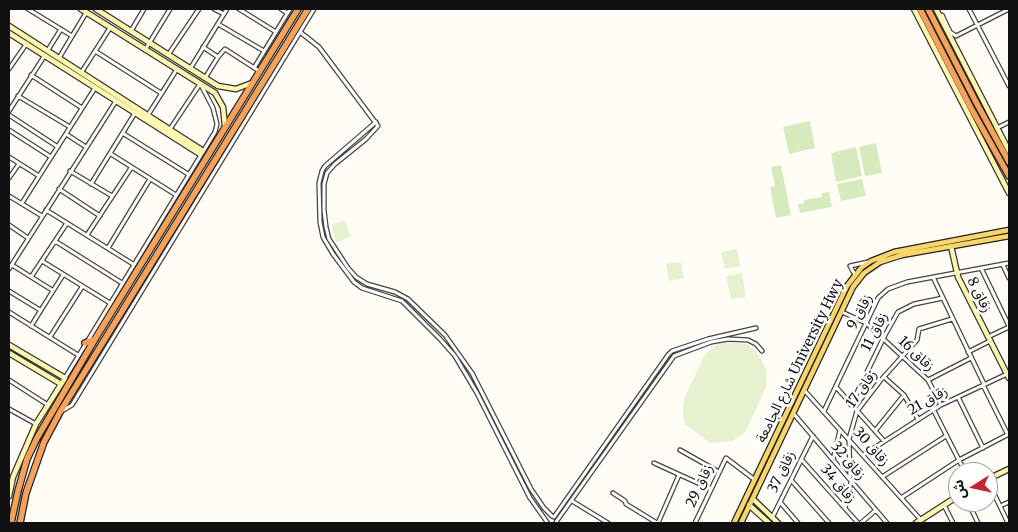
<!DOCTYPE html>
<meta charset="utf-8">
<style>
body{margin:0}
#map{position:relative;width:1018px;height:532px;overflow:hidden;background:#fffdf5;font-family:Merriweather,"Noto Sans Arabic",serif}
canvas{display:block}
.frame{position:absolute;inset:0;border:10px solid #111;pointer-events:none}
.north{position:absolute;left:948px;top:462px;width:50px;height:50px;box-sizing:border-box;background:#fff;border:1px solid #a0a0a0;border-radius:50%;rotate:260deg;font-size:14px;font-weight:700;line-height:20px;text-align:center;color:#111}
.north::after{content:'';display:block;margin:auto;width:18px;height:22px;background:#c4262e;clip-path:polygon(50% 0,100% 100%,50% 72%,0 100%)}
</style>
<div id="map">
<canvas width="1018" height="532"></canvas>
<div class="frame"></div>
<div class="north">ش</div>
</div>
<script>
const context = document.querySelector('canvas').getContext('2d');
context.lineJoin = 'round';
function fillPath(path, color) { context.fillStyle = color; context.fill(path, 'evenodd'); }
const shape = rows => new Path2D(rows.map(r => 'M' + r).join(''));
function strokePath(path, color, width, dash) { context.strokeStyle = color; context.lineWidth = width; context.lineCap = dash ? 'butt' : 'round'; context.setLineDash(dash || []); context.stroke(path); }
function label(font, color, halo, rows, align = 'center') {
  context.font = font + ' Merriweather,"Noto Sans Arabic",serif'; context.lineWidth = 5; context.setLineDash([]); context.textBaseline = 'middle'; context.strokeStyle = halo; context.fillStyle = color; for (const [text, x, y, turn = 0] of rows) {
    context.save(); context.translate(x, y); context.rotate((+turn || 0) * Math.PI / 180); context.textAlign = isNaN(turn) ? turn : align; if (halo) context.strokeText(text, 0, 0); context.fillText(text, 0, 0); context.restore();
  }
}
fillPath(shape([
 [810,121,815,148,789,154,783,127],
 [876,143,882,173,865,176,859,147],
 [856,147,862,176,836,182,831,153],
 [781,165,791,215,776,218,770,187,775,186,771,167],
 [862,179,866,196,841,201,837,184],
 [829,192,832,207,800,213,798,204,804,203,804,200,822,197,822,193]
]), '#d5ebbd');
fillPath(shape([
 [345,220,351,237,336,242,331,225],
 [737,249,740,266,725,269,721,252],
 [681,262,684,278,669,281,666,264],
 [742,273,746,297,731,299,726,276],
 [726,342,746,344,756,351,766,368,767,385,746,431,733,441,710,443,686,425,683,417,683,407,684,399,704,356,710,350,718,344]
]), '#e6f2cf');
const street = shape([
 [28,9,72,36],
 [214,9,224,14],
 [239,9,276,32],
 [281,9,287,13],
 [969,9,1009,86],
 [942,15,950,32,956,36,1009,9],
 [218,24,264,51],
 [131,31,144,9],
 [300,32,319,47,378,126,366,139,335,164,327,173,324,184,324,210,326,227,329,239,348,268,356,277,367,284,395,292,408,299,445,335,472,373,531,489,544,508,552,516],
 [203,47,218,57,225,49,259,71],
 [48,50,61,29],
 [145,50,170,9],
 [95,51,161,93],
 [168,55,199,9],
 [59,58,86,13],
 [254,68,290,9],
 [9,69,27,43],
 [190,69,227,9],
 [81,73,110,28],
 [31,75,82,108],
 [205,78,218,57],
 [18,96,70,127],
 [9,111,45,55],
 [9,115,58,147],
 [148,115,177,69],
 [376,122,325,166,322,171,319,183,320,222,323,237,333,254,354,282,362,288,402,301,440,339,455,356,477,393,530,498,547,522],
 [997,128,1009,122],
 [170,129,200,84],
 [9,130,51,157],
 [66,134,86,147],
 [124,134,188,174],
 [111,154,176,195],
 [9,157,39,176],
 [70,171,112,196],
 [9,178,19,164],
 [91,184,135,113],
 [59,189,100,216],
 [9,196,42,216],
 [22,203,95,88],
 [46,210,133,264],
 [9,225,28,238],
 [87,235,131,168],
 [55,241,122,283],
 [108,248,150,179],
 [42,261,110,303],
 [12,265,52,290],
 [1003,265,1009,278],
 [981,268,1009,326],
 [9,269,116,101],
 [855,275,850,266,868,262],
 [31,277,67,223],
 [933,277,984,384],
 [9,291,40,310],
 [9,312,78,355],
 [842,312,866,323,928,380,941,405],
 [31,326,63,275],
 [50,337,82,287],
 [988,337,1009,327],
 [968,352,990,341],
 [884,377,904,395,918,419],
 [65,378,215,132,217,124,213,108,201,85],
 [9,380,48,405],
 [928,380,971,358],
 [983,385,1008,435],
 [836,387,884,441],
 [804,390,921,520],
 [958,397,983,448],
 [851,405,885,335,898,312,914,304,943,298],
 [9,409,36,424],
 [933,409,965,472],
 [62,411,72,405,314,9],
 [824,411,878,298,888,289,907,282,1009,263],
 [793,413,887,523],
 [875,431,904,395],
 [680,450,719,472],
 [863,455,941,405,1007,374],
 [801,459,858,523],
 [833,460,840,430],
 [654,463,711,489],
 [882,477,946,436],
 [850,479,849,439,857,411,880,381,917,340,919,329,952,319],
 [791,480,829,523],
 [988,481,1008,523],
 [613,493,625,501,626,504,657,523],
 [901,498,959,460,1009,434],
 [572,501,608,523],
 [780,502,798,523],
 [968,502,978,523],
 [944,505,953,523],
 [1000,506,1009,502],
 [845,508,851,482],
 [554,517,668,355,672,351,708,339,756,328],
 [772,518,813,436],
 [556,522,674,356,711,342,728,339,748,340,756,344,762,351],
 [658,523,679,475],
 [695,523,726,458,755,480],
 [861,523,876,510]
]);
const secondary = shape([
 [81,9,215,93,223,107,225,126],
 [96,9,218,86,236,89,252,83],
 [914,9,1009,193],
 [936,9,1009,151],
 [9,26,203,151],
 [9,33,200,154],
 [951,246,958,277,1009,378],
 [9,345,65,378,36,424,13,477,9,496],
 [9,353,61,384],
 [988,479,1009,469],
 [753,499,778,523],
 [749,505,769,523],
 [916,523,958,496]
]);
const primary = shape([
 [734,523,847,286,861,268,871,261,894,252,1009,230],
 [741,523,853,287,864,273,880,262,902,255,1009,236]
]);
const highway = shape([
 [920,9,971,108,1009,176],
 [928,9,977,104,1009,162],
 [85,343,95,339],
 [11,523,18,491,27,459,37,438,95,339,298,9],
 [20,523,26,493,44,442,60,412,308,9]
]);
strokePath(street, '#444', 5.5);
strokePath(secondary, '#333', 7);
strokePath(primary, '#222', 7);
strokePath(highway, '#222', 8);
strokePath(street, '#fff', 3);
strokePath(secondary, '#fff6b0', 4.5);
strokePath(primary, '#f9d66b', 4.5);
strokePath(highway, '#f5a25d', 5.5);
label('14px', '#111', '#fff', [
 ["زقاق 8",979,295,63],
 ["زقاق 9",860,312,-62],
 ["زقاق 11",875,332,-63],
 ["زقاق 16",916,354,43],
 ["شارع الجامعة University Hwy",800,361,-64],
 ["زقاق 17",862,389,-55],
 ["زقاق 21",928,401,-30],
 ["زقاق 30",871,447,48],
 ["زقاق 32",848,461,50],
 ["زقاق 37",782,472,-64],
 ["زقاق 34",838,484,49],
 ["زقاق 29",700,486,-65]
]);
</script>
